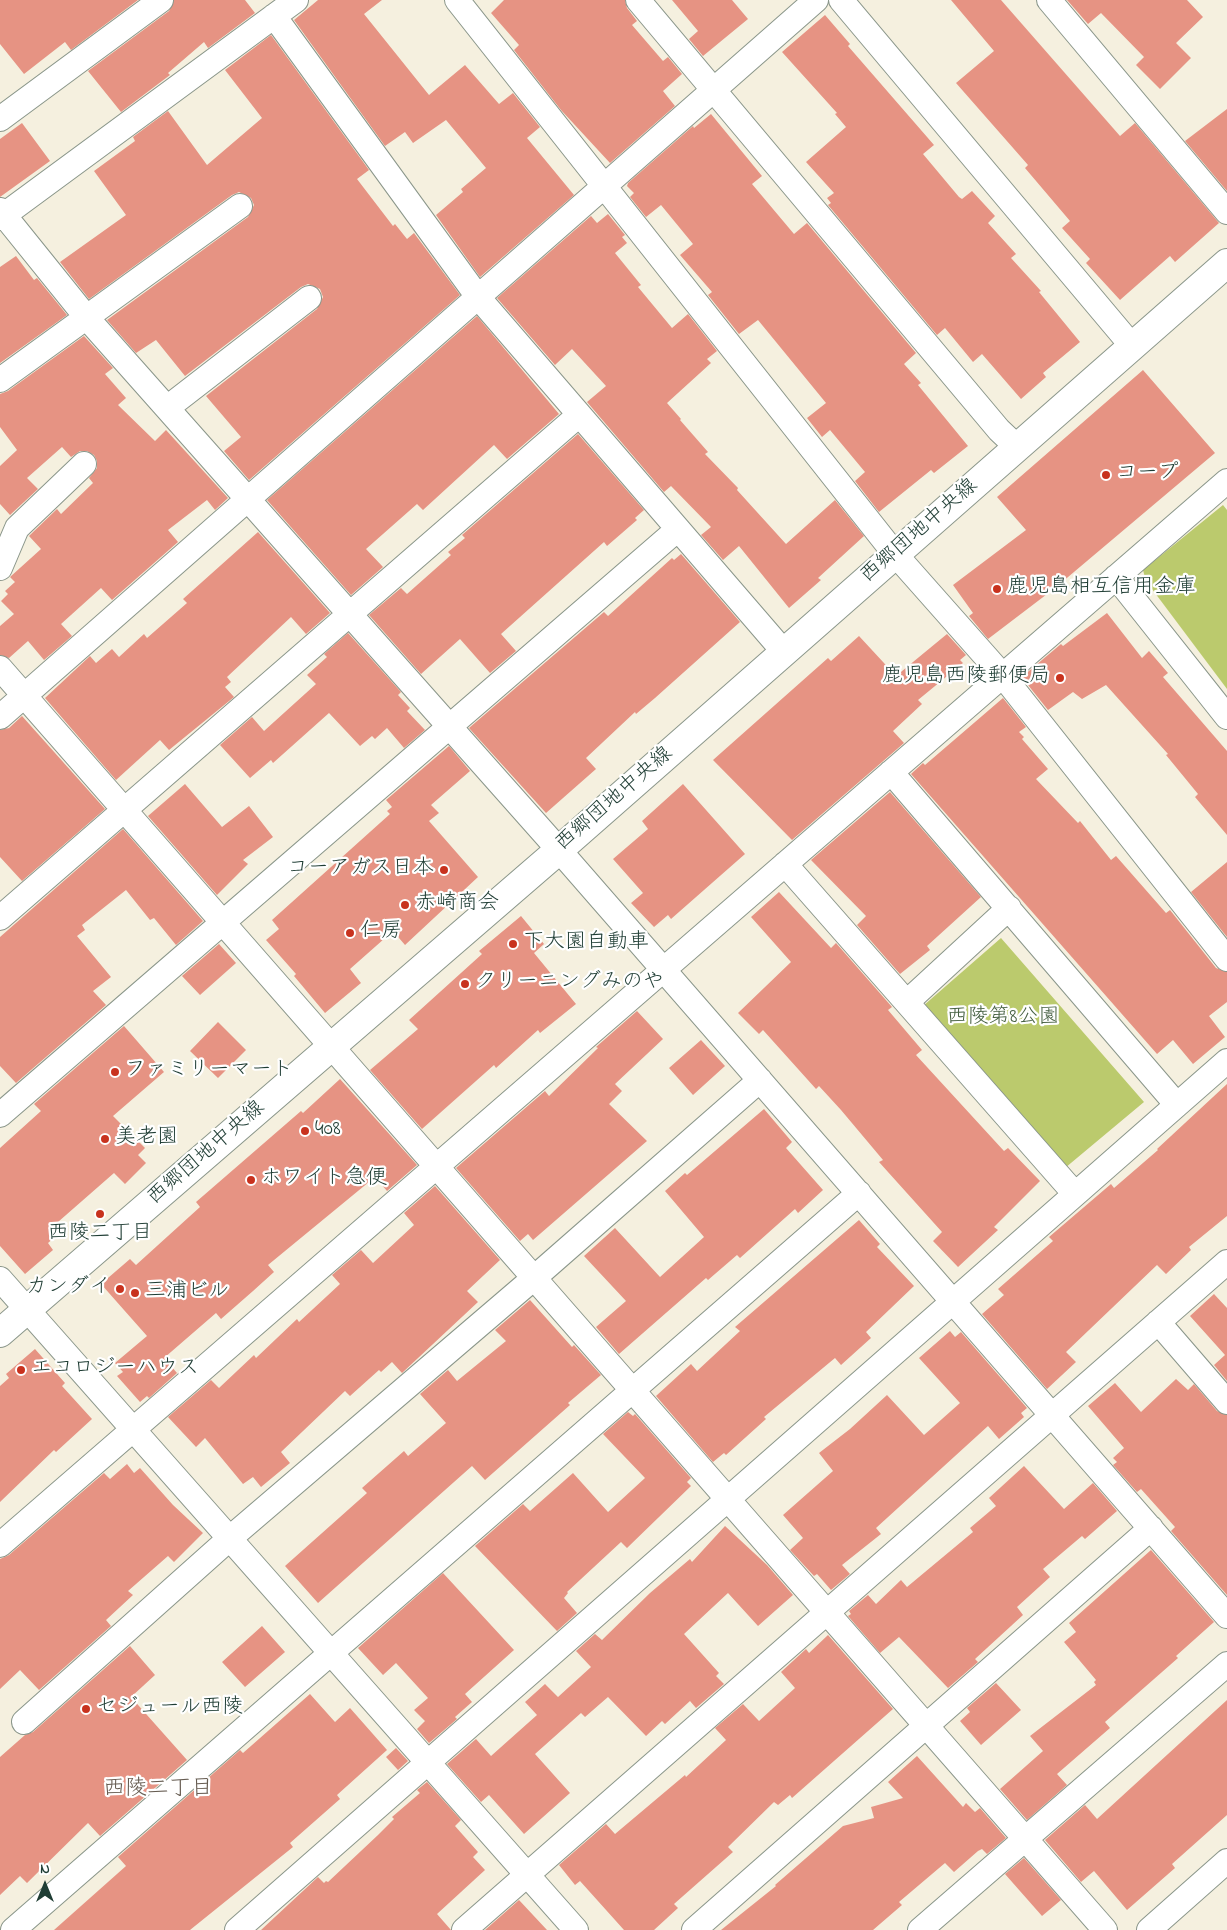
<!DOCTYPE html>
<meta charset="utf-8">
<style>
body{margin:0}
#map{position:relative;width:1227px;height:1930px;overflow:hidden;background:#f5f0df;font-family:"Indie Flower",sans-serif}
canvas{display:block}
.north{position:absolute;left:20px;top:1860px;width:50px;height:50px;-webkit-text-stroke:4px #fff;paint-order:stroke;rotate:0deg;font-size:14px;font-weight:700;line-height:20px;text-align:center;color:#1f3d34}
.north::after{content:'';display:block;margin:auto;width:18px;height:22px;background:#1f3d34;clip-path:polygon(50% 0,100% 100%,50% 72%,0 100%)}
</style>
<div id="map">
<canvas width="1227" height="1930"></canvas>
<div class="north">N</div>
</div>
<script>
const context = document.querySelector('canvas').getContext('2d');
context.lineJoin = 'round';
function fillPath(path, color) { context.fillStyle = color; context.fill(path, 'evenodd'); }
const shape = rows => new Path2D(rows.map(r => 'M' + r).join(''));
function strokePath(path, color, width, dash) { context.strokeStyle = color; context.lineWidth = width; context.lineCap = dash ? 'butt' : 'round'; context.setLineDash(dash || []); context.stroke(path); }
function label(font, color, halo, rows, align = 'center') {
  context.font = font + ' "Indie Flower","Klee One",sans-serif'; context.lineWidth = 4.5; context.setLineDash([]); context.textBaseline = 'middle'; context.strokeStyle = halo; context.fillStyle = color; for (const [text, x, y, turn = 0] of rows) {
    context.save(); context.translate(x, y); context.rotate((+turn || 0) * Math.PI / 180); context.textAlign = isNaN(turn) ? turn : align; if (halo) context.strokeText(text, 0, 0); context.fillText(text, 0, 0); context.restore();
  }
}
fillPath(shape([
 [1223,505,1227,510,1227,689,1146,581,1143,570],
 [1001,938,1144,1102,1065,1168,923,1006]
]), '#bbca6d');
fillPath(shape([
 [0,0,138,0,71,50,65,42,24,74,0,44],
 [174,0,245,0,255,13,208,48,204,42,168,73,170,75,121,112,88,71,169,11],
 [318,0,382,0,364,14,429,95,465,65,499,104,513,93,540,127,527,138,574,195,480,277,436,215,463,192,461,189,486,168,446,120,413,143,405,132,385,146,294,20],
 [504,0,625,0,627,8,637,21,632,25,663,61,668,57,682,74,663,91,675,106,610,163,561,110,514,50,519,45,491,13],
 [672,0,732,0,748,19,703,56,689,39,698,31],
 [951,0,1001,0,1120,136,1135,123,1219,223,1175,262,1170,256,1120,300,1086,263,1090,259,1062,228,1070,221,1025,168,1028,165,956,83,994,51],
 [1067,0,1187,0,1203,17,1176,43,1191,58,1160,89,1136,65,1144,57,1101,13,1088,24],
 [825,15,850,44,848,46,934,145,923,154,959,197,962,199,972,191,995,216,988,223,1016,254,1011,258,1041,291,1039,292,1080,342,1043,373,1046,377,1021,399,982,354,973,362,945,328,937,335,828,205,831,203,827,198,834,193,806,162,846,127,835,114,837,113,782,52],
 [271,35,369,170,357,179,393,226,395,224,407,239,414,233,460,295,249,480,224,451,241,437,206,396,317,309,323,297,320,289,308,284,301,287,185,376,156,340,136,353,107,320,248,217,254,205,251,198,239,192,232,195,89,299,60,262,126,215,94,171,135,141,133,137,168,111,207,165,262,118,225,70],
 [1227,109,1227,191,1185,141],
 [711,114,762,176,752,184,794,234,807,223,916,353,904,364,921,383,918,385,968,446,934,473,931,470,879,512,855,481,865,472,830,430,822,437,807,418,826,403,758,320,739,334,708,295,712,292,680,255,693,244,661,205,646,217,630,197,634,193,627,186,628,183,693,126,694,128],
 [22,123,50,161,0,197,0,139],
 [608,214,625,235,622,237,627,243,615,253,641,285,638,287,672,328,688,314,717,351,707,359,711,363,667,403,681,419,680,420,708,452,705,454,738,488,737,490,786,544,835,500,864,536,818,578,821,580,789,608,739,546,723,560,701,535,711,527,671,486,664,492,587,402,606,386,572,349,555,365,497,298,591,216,597,223],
 [16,256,34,280,37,278,67,315,0,363,0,267],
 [477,316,559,414,507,459,494,445,423,510,417,504,366,549,383,567,351,595,267,500],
 [84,336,113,368,105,374,126,398,118,405,155,441,166,430,228,498,215,510,207,500,168,530,178,542,112,600,101,588,61,624,72,636,44,660,28,641,9,658,0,655,0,626,14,614,1,601,8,594,5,591,15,582,10,577,41,549,29,536,57,509,61,514,93,483,89,478,97,468,97,461,94,455,87,451,80,451,71,457,62,447,27,478,38,489,10,515,0,504,0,466,17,450,0,427,0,394,8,391],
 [1143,370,1215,453,1055,588,988,639,969,616,973,613,953,585,1026,530,997,497],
 [578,434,644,510,635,518,637,520,607,546,604,542,501,634,516,651,490,673,460,639,421,674,369,615,401,588,407,594,451,555,448,552,465,538,462,535],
 [258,532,330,613,306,634,291,617,227,677,231,682,225,687,234,697,169,750,160,740,116,780,45,698,90,656,96,663,112,649,119,657,144,634,147,638,187,603,183,599],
 [681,554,740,622,655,698,636,714,635,712,586,758,596,769,546,813,469,728,604,612,608,616,672,558,674,560],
 [1107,613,1142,658,1149,651,1168,673,1163,677,1227,751,1227,835,1195,797,1198,794,1166,755,1168,754,1106,685,1082,699,1073,692,1048,710,1024,680,1023,676,1061,644,1063,646],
 [348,633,401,692,398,695,410,708,407,711,425,730,404,748,387,728,375,739,372,736,360,746,329,713,273,763,271,760,250,778,220,745,252,717,264,731,316,684,307,675,327,657,324,654],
 [947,634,966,655,960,660,963,663,918,700,922,704,893,731,904,743,792,840,713,760,828,658,831,661,859,636,896,676],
 [1003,698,1026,727,1019,732,1024,737,1022,739,1048,769,1036,779,1078,823,1080,821,1111,860,1116,856,1166,913,1170,910,1216,968,1227,972,1227,1002,1209,1016,1225,1037,1193,1064,1173,1040,1157,1054,911,774,923,763,925,765],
 [22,716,105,809,22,881,0,857,0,730,9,728],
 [449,746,470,771,431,805,439,813,429,821,478,877,405,945,393,931,350,969,361,983,325,1013,294,976,296,974,266,940,279,929,272,920,390,814,387,811,392,807,386,800],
 [185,784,222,827,249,806,273,837,243,860,248,864,217,895,148,816],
 [683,784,745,854,671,919,668,915,654,927,631,903,643,893,613,859,648,829,642,821],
 [890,792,981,897,927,946,930,950,900,974,857,925,866,916,811,860],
 [123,829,203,921,176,945,154,918,150,920,126,890,82,925,85,930,77,936,111,977,93,991,106,1005,16,1083,0,1066,0,937],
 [1227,862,1227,937,1191,892],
 [779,892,831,948,836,943,892,1007,888,1010,922,1050,916,1055,1004,1151,1008,1148,1040,1181,994,1227,998,1230,958,1267,933,1241,942,1232,879,1162,883,1160,841,1110,819,1086,816,1089,763,1030,759,1034,738,1013,791,962,751,917],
 [521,916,544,944,534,953,576,1004,540,1033,538,1030,496,1068,494,1065,422,1129,370,1070,418,1029,409,1020,482,954,479,951],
 [219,944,236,963,200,995,182,976],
 [637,1011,663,1039,615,1084,622,1091,609,1104,647,1141,533,1240,528,1234,520,1241,456,1168,545,1091,549,1096,598,1048,596,1047],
 [218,1022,246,1050,218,1078,190,1051],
 [124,1026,164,1072,113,1116,145,1148,138,1155,146,1163,125,1184,114,1173,50,1229,56,1236,48,1243,53,1250,25,1274,0,1246,0,1148,41,1111,34,1104],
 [701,1040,725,1066,693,1095,669,1068],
 [340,1079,417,1165,387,1191,375,1177,268,1265,274,1272,253,1291,221,1319,216,1313,164,1358,177,1373,149,1398,147,1396,140,1402,117,1376,123,1372,115,1363,147,1336,101,1284,130,1259,136,1265,200,1207,196,1202,301,1111,303,1113],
 [1227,1084,1227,1216,1189,1247,1191,1250,1166,1274,1157,1265,1066,1352,1076,1362,1047,1389,982,1314,1004,1295,998,1289,1053,1241,1049,1237,1111,1184,1114,1188,1158,1150,1157,1149],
 [764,1109,792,1142,786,1148,823,1190,798,1213,795,1209,740,1258,737,1255,708,1280,706,1278,619,1354,596,1327,626,1301,584,1256,615,1228,660,1277,704,1237,665,1191,685,1173,687,1175],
 [435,1186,500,1260,467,1291,478,1302,402,1373,392,1362,381,1372,379,1370,350,1396,345,1391,281,1452,290,1463,261,1487,253,1477,243,1484,205,1438,196,1447,168,1417,211,1380,219,1388,254,1355,256,1358,297,1319,299,1322,340,1284,332,1275,361,1250,373,1263,414,1225,404,1213],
 [859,1220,880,1244,877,1247,914,1286,866,1332,871,1338,841,1365,835,1358,764,1417,766,1419,726,1455,724,1453,713,1462,656,1396,691,1364,697,1371,740,1331,735,1327],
 [1214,1294,1227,1308,1227,1381,1214,1365,1225,1355,1190,1316],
 [530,1300,572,1347,574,1345,601,1375,568,1403,570,1405,485,1480,472,1466,318,1603,285,1566,367,1493,362,1488,404,1451,408,1456,446,1423,420,1394,448,1370,457,1381,506,1341,495,1330],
 [950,1331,955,1337,961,1332,1027,1408,1021,1413,1024,1417,999,1439,988,1426,876,1528,881,1534,842,1565,850,1574,831,1590,817,1574,814,1576,790,1550,803,1538,783,1515,833,1471,819,1453,850,1429,887,1395,924,1435,960,1403,919,1358],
 [35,1349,65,1383,62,1386,92,1419,56,1452,54,1450,0,1502,0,1386,9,1378,6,1374],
 [1176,1379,1188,1390,1194,1384,1217,1411,1227,1415,1227,1595,1171,1531,1175,1527,1141,1489,1137,1492,1113,1465,1117,1462,1113,1458,1124,1448,1088,1406,1115,1383,1141,1412],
 [628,1412,633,1416,635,1414,691,1478,687,1482,691,1486,627,1548,621,1542,567,1592,568,1593,564,1598,577,1613,557,1631,475,1546,523,1504,530,1511,573,1473,608,1512,645,1478,603,1434],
 [127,1464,134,1473,140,1468,173,1505,203,1533,174,1562,168,1556,128,1591,133,1595,106,1620,111,1626,39,1690,20,1670,0,1689,0,1559,9,1555,104,1473,110,1479],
 [1024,1466,1064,1509,1093,1483,1117,1511,1085,1539,1082,1536,1043,1569,1050,1577,1017,1607,1023,1615,975,1659,978,1662,948,1688,899,1637,880,1653,848,1616,851,1614,849,1611,868,1595,876,1604,901,1580,907,1587,973,1532,970,1528,996,1506,989,1498],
 [725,1526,767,1565,793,1595,758,1626,728,1593,684,1634,719,1673,716,1676,724,1684,696,1708,690,1701,665,1724,662,1721,646,1736,608,1697,585,1717,581,1713,535,1754,570,1793,524,1834,489,1795,481,1802,447,1764,476,1739,491,1756,537,1715,525,1702,545,1684,558,1697,591,1667,576,1651,595,1634,602,1640,650,1593,690,1559,692,1562],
 [1151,1550,1214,1622,1176,1656,1178,1658,1105,1722,1110,1728,1057,1774,1067,1785,1027,1820,1000,1789,1043,1751,1030,1736,1096,1685,1094,1682,1096,1680,1064,1642,1076,1632,1069,1623],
 [443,1573,514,1650,465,1694,472,1702,455,1717,457,1719,429,1743,417,1729,425,1721,414,1710,428,1698,396,1663,383,1675,358,1648],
 [262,1626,285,1652,245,1687,222,1662],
 [828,1635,893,1709,792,1798,790,1795,778,1805,774,1802,728,1847,733,1852,674,1904,678,1908,654,1930,624,1930,580,1881,575,1885,559,1865,606,1824,615,1834,685,1775,686,1777,726,1740,715,1728,743,1704,759,1721,795,1688,781,1672,806,1649,809,1653],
 [130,1646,155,1675,131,1697,187,1760,100,1836,88,1823,27,1883,20,1876,0,1895,0,1757,25,1735,33,1732],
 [996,1683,1021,1710,981,1745,960,1721,970,1712,967,1708],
 [310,1694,335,1722,350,1708,387,1750,337,1795,340,1799,290,1843,293,1847,190,1930,54,1930,126,1866,118,1857,240,1750,243,1753],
 [1227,1700,1227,1815,1172,1864,1175,1868,1127,1910,1094,1871,1081,1882,1045,1840,1085,1805,1097,1819],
 [396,1748,408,1761,398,1770,386,1757],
 [917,1756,963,1807,966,1803,975,1812,980,1808,1006,1838,987,1854,982,1849,978,1851,954,1872,945,1863,899,1902,902,1905,873,1930,721,1930,776,1886,775,1885,843,1826,874,1818,871,1807,903,1798,888,1782],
 [427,1782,461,1820,455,1826,478,1852,473,1857,485,1870,437,1914,451,1930,261,1930,318,1877,324,1883,326,1881,328,1882,378,1835,394,1819,392,1817,420,1793,417,1790],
 [1024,1858,1061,1900,1042,1916,1005,1874],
 [519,1900,547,1930,485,1930]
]), '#e69383');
const minor = shape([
 [457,0,895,554,1003,676,1227,959],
 [638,0,999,430,1017,447],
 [841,0,1132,346],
 [1049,0,1227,212],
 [274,16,478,297,784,652],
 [0,119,161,0],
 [0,210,87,318,559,850,1227,1616],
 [0,218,296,0],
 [0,380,240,206],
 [167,408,309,298],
 [0,568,17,528,84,464],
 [1116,577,1227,717],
 [0,668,1105,1930],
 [0,717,816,0],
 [891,772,1177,1105],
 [785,864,1075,1194],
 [0,918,579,415],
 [907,1002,1009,908],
 [0,1115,678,529],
 [0,1279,576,1930],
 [1158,1322,1227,1402],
 [0,1545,1227,481],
 [24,1722,229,1539,534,1278,760,1080],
 [13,1930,859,1193],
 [237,1930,1227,1061],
 [464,1930,1227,1262],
 [694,1930,1151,1528],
 [920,1930,1227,1664],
 [1149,1930,1227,1861]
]);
const tertiary = shape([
 [0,1333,559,850,1227,263]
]);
strokePath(minor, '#8a968a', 26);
strokePath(tertiary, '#8a968a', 30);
strokePath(minor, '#fff', 24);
strokePath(tertiary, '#fff', 28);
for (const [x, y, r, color] of [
 [1106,475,5,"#c8321e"],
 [997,589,5,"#c8321e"],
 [1060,678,5,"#c8321e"],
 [444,870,5,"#c8321e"],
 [405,905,5,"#c8321e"],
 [350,933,5,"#c8321e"],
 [513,944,5,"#c8321e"],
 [465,984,5,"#c8321e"],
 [115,1072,5,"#c8321e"],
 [305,1131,5,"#c8321e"],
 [105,1139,5,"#c8321e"],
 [251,1180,5,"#c8321e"],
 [100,1214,5,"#c8321e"],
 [120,1289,5,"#c8321e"],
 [135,1293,5,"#c8321e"],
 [21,1370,5,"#c8321e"],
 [86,1709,5,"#c8321e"]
]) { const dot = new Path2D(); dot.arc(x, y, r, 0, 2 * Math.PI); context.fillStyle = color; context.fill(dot); strokePath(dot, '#fff', 2); }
label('21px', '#1f3d34', '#fff', [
 ["コープ",1116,475],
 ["鹿児島相互信用金庫",1007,589],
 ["鹿児島西陵郵便局",1050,678,"right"],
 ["コーアガス日本",434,870,"right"],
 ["赤崎商会",415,905],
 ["仁房",360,933],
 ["下大園自動車",523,944],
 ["クリーニングみのや",475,984],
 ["ファミリーマート",125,1072],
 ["408",315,1131],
 ["美老園",115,1139],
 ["ホワイト急便",261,1180],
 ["西陵二丁目",100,1235,"center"],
 ["カンダイ",110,1289,"right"],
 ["三浦ビル",145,1293],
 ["エコロジーハウス",31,1370],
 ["セジュール西陵",96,1709]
], 'left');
label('21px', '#1f3d34', '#fff', [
 ["西郷団地中央線",920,532,-41],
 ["西郷団地中央線",615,800,-41],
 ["西郷団地中央線",207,1154,-41]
]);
label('21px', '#466042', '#fff', [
 ["西陵第8公園",1003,1019]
]);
label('22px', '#655b50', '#fff', [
 ["西陵二丁目",158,1790]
]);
</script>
